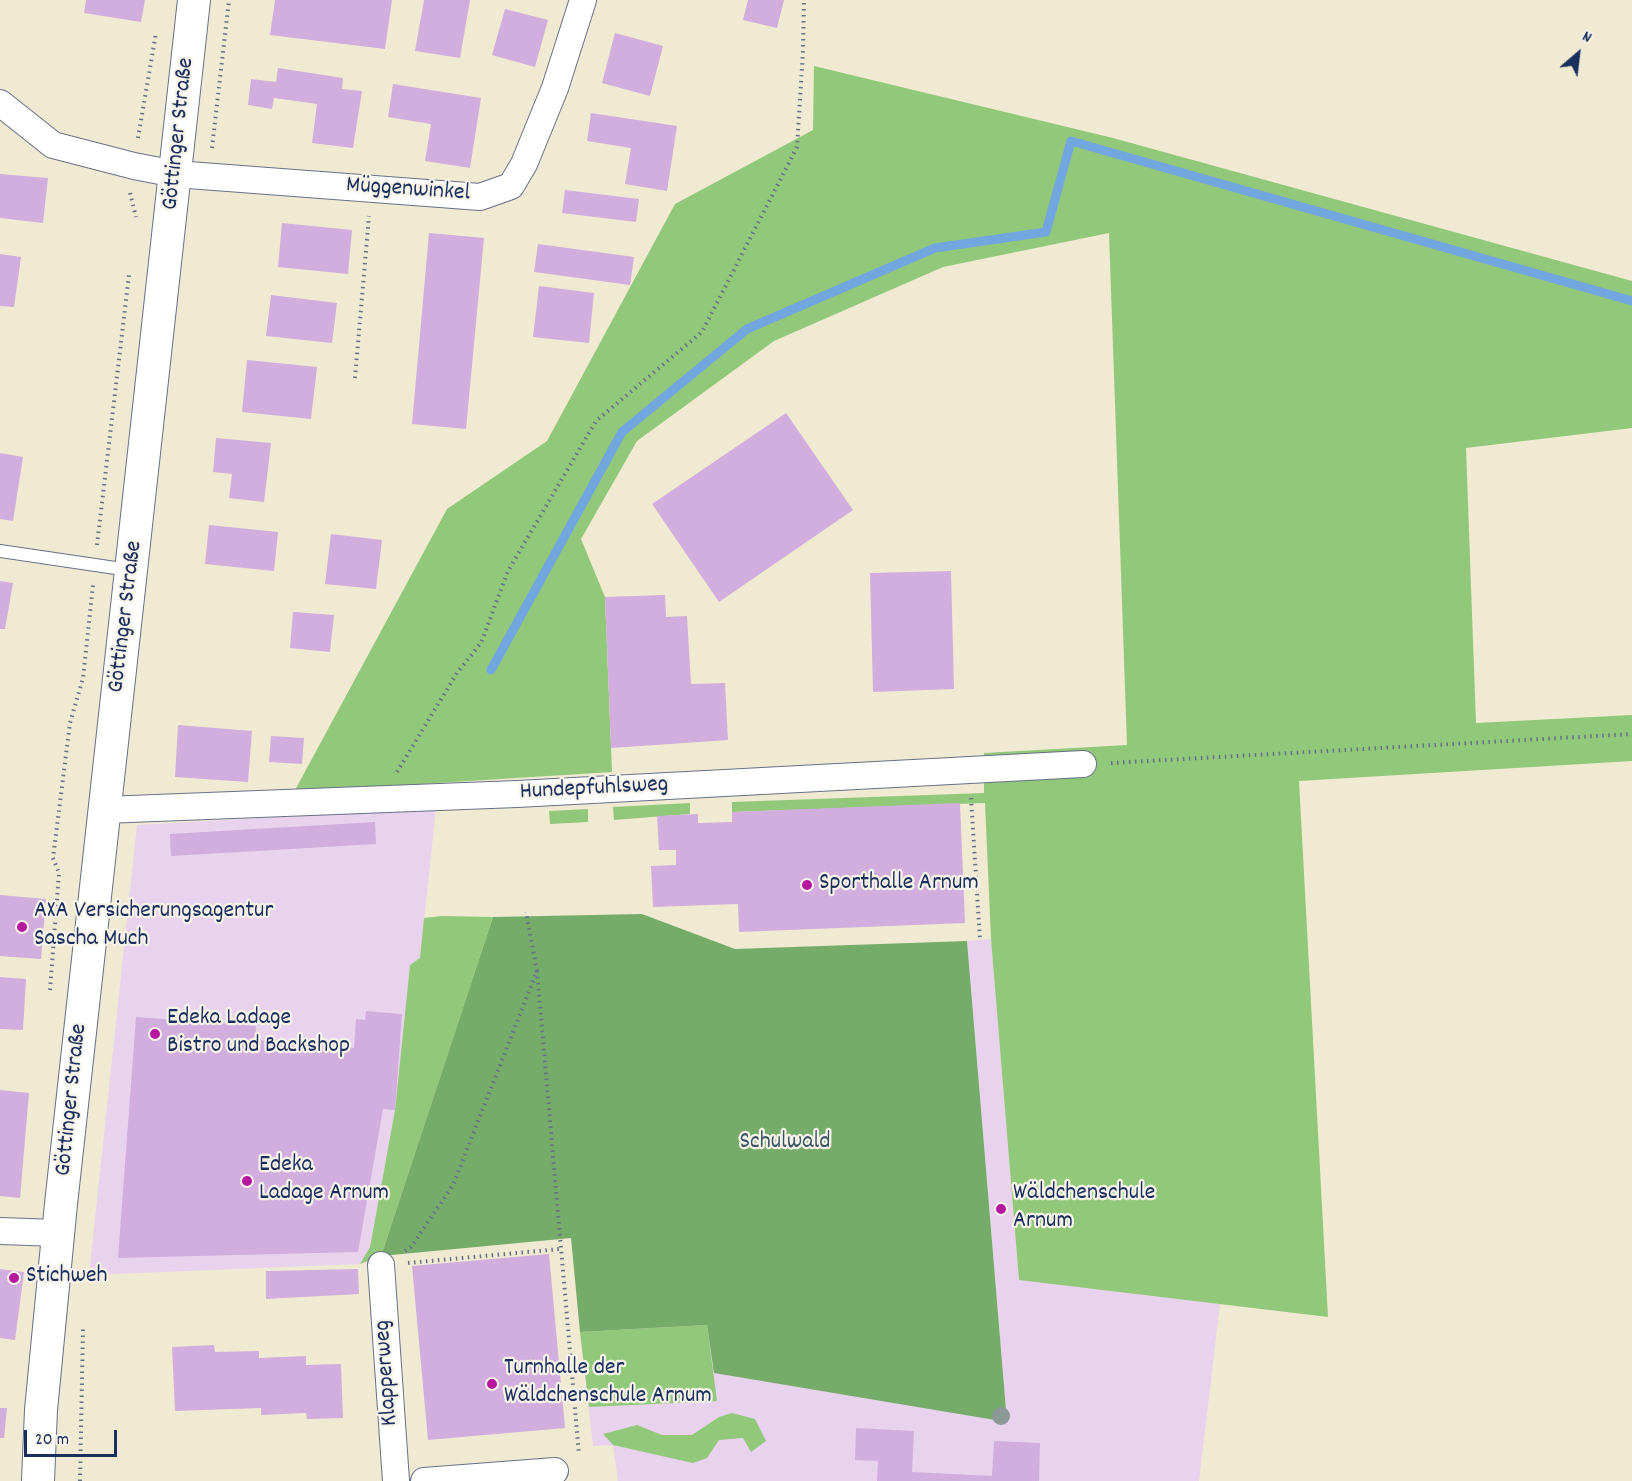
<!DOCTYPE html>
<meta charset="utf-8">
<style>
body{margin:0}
#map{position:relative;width:1632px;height:1481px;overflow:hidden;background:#f0ead2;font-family:Dekko,sans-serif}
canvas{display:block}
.north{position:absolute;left:1548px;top:24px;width:60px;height:60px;-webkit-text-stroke:4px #f7f3e8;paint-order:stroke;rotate:28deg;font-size:16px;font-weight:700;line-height:24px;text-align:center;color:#1b2f5e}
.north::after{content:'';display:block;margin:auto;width:21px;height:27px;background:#1b2f5e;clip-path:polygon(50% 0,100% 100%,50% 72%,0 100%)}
.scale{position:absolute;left:24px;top:1430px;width:93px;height:27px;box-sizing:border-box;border:3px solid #1b2f5e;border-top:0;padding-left:8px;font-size:18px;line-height:21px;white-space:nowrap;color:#1b2f5e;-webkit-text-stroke:4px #f7f3e8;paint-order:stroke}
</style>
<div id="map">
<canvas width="1632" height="1481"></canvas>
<div class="north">N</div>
<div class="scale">20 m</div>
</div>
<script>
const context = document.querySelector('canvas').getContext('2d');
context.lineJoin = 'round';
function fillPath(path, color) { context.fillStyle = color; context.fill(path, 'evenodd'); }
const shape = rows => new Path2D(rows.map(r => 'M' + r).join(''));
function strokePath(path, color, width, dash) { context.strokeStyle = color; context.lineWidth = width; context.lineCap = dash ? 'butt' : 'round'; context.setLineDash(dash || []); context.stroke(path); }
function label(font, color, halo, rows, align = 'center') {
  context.font = font + ' Dekko,sans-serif'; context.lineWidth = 4.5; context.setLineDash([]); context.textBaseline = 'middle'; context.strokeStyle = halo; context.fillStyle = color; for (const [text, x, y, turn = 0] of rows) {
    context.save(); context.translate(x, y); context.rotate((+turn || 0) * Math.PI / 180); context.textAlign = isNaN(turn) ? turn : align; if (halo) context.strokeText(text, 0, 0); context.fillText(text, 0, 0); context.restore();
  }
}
fillPath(shape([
 [436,808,420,958,410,966,395,1110,370,1247,360,1264,89,1275,137,825],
 [991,939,1019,1279,1220,1304,1199,1481,618,1481,613,1445,593,1446,580,1332,707,1325,1007,1422,967,941]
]), '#e9d2ee');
fillPath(shape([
 [814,66,1113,138,1632,281,1632,428,1466,448,1476,723,1632,715,1632,761,1299,781,1328,1317,1019,1280,991,939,985,803,732,812,732,802,984,793,984,753,1127,745,1109,233,943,267,774,341,637,441,581,539,605,597,612,772,294,792,447,509,547,441,675,204,813,130],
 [690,803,690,814,614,820,613,807],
 [588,809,588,822,550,824,549,811],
 [442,916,493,917,381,1256,360,1264,370,1247,395,1110,410,965,420,958,424,918],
 [707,1325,717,1401,589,1407,580,1332],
 [732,1413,755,1419,766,1441,751,1452,743,1438,719,1440,707,1458,693,1463,613,1445,603,1434,637,1425,662,1435,692,1435,719,1417]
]), '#92c87a');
fillPath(shape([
 [642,914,735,949,967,941,1007,1422,714,1373,707,1325,580,1332,571,1238,381,1256,493,917]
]), '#75ac6a');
strokePath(shape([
 [491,670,622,432,747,329,935,248,1046,232,1071,141,1632,301]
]), '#72a6df', 9);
fillPath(shape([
 [86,0,145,0,141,22,84,13],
 [275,0,392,0,385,49,270,35],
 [424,0,470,0,460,58,415,51],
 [748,0,784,0,777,28,743,20],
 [505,9,548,20,535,67,492,55],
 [615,33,663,46,650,96,602,83],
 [278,68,343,78,342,89,362,91,353,148,312,143,317,104,274,98,272,109,248,105,251,79,276,82],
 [393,84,481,98,470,168,425,161,431,124,388,117],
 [591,113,677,126,667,191,625,184,631,148,587,141],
 [0,174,48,178,43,223,0,218],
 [565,190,639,199,636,222,562,213],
 [282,223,352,230,348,274,278,267],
 [429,233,484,238,466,429,412,424],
 [538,244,634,257,630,285,534,272],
 [0,254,21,257,14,307,0,306],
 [539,286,594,293,589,343,533,337],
 [271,295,337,303,332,343,266,336],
 [247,360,317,367,311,419,242,412],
 [786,413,853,510,719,602,652,504],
 [216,438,271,443,264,502,229,498,232,474,213,472],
 [0,453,23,457,13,521,0,519],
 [209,525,278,532,274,571,205,564],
 [331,534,382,540,376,589,325,584],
 [951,571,954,689,873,692,870,573],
 [0,581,13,583,5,629,0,629],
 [665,595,666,617,687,616,691,684,725,683,728,740,611,748,605,597],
 [293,612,334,615,330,652,290,648],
 [178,725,252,731,248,782,175,777],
 [271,736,304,738,302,764,269,762],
 [960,803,965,923,739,932,738,904,653,907,651,866,676,865,676,850,659,850,657,816,698,814,698,823,732,822,732,812],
 [375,822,376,844,171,856,170,834],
 [0,895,46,899,41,959,0,956],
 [0,977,26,979,23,1030,0,1029],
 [366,1011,402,1014,395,1110,383,1109,358,1252,118,1258,136,1017,256,1026,255,1040,354,1048,356,1019,365,1020],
 [0,1090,29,1093,20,1198,0,1196],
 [549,1254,565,1428,428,1440,412,1266],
 [0,1269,24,1272,15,1340,0,1338],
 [358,1269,359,1294,266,1299,266,1271],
 [214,1345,215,1352,259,1351,259,1358,306,1356,306,1365,341,1364,343,1418,307,1419,306,1413,261,1415,261,1408,175,1411,172,1347],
 [0,1408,7,1408,4,1438,0,1438],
 [856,1428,914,1431,912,1472,992,1476,994,1441,1040,1443,1039,1481,877,1481,878,1461,855,1460]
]), '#d1aedd');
const service = shape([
 [0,551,129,570]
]);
const minor = shape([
 [0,103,53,145,134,166,175,174,480,197,511,186,524,164,555,88,583,0],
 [104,810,517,794,1083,764],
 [0,1231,58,1233],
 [381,1265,396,1481],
 [424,1481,555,1471]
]);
const tertiary = shape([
 [38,1481,41,1410,61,1204,194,0]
]);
strokePath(service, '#667087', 14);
strokePath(minor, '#667087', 28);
strokePath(tertiary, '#667087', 34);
strokePath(shape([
 [138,138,156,33],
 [212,148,229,0],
 [130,193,136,217],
 [355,378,369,216],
 [97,545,129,275],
 [1111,763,1632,734],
 [397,772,457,673,481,643,508,571,596,421,702,332,797,147,803,51,804,0],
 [971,798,980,940],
 [537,971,579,1455],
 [50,990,59,873,53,858,70,723,83,678,93,585],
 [405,1251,411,1247,453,1185,537,971,526,912],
 [408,1263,560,1249],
 [80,1481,83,1329]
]), '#667087', 4, [1.5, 4.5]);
strokePath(service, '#fff', 12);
strokePath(minor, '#fff', 26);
strokePath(tertiary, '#fff', 32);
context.fillStyle = '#8b9896';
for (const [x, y] of [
 [1001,1416]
]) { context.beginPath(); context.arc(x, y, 9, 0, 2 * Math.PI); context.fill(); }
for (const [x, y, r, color] of [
 [807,885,6,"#b5179e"],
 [22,927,6,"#b5179e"],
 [155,1034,6,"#b5179e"],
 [247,1181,6,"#b5179e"],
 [1001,1209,6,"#b5179e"],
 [14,1278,6,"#b5179e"],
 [492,1384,6,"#b5179e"]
]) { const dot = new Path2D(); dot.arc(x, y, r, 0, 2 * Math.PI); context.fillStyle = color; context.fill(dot); strokePath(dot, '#f7f3e8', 2); }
label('24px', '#1b2f5e', '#f7f3e8', [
 ["Göttinger Straße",180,134,-84],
 ["Müggenwinkel",408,191,4],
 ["Göttinger Straße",127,617,-83],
 ["Hundepfuhlsweg",594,790,-3],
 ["Göttinger Straße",73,1100,-84],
 ["Klapperweg",388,1373,-94]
]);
label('24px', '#1b2f5e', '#f7f3e8', [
 ["Sporthalle Arnum",819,885],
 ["AXA Versicherungsagentur",34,913],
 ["Sascha Much",34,941],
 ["Edeka Ladage",167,1020],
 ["Bistro und Backshop",167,1048],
 ["Edeka",259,1167],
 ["Ladage Arnum",259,1195],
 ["Wäldchenschule",1013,1195],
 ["Arnum",1013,1223],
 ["Stichweh",26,1278],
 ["Turnhalle der",504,1370],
 ["Wäldchenschule Arnum",504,1398]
], 'left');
label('24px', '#395565', '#f7f3e8', [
 ["Schulwald",785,1144]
]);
</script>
